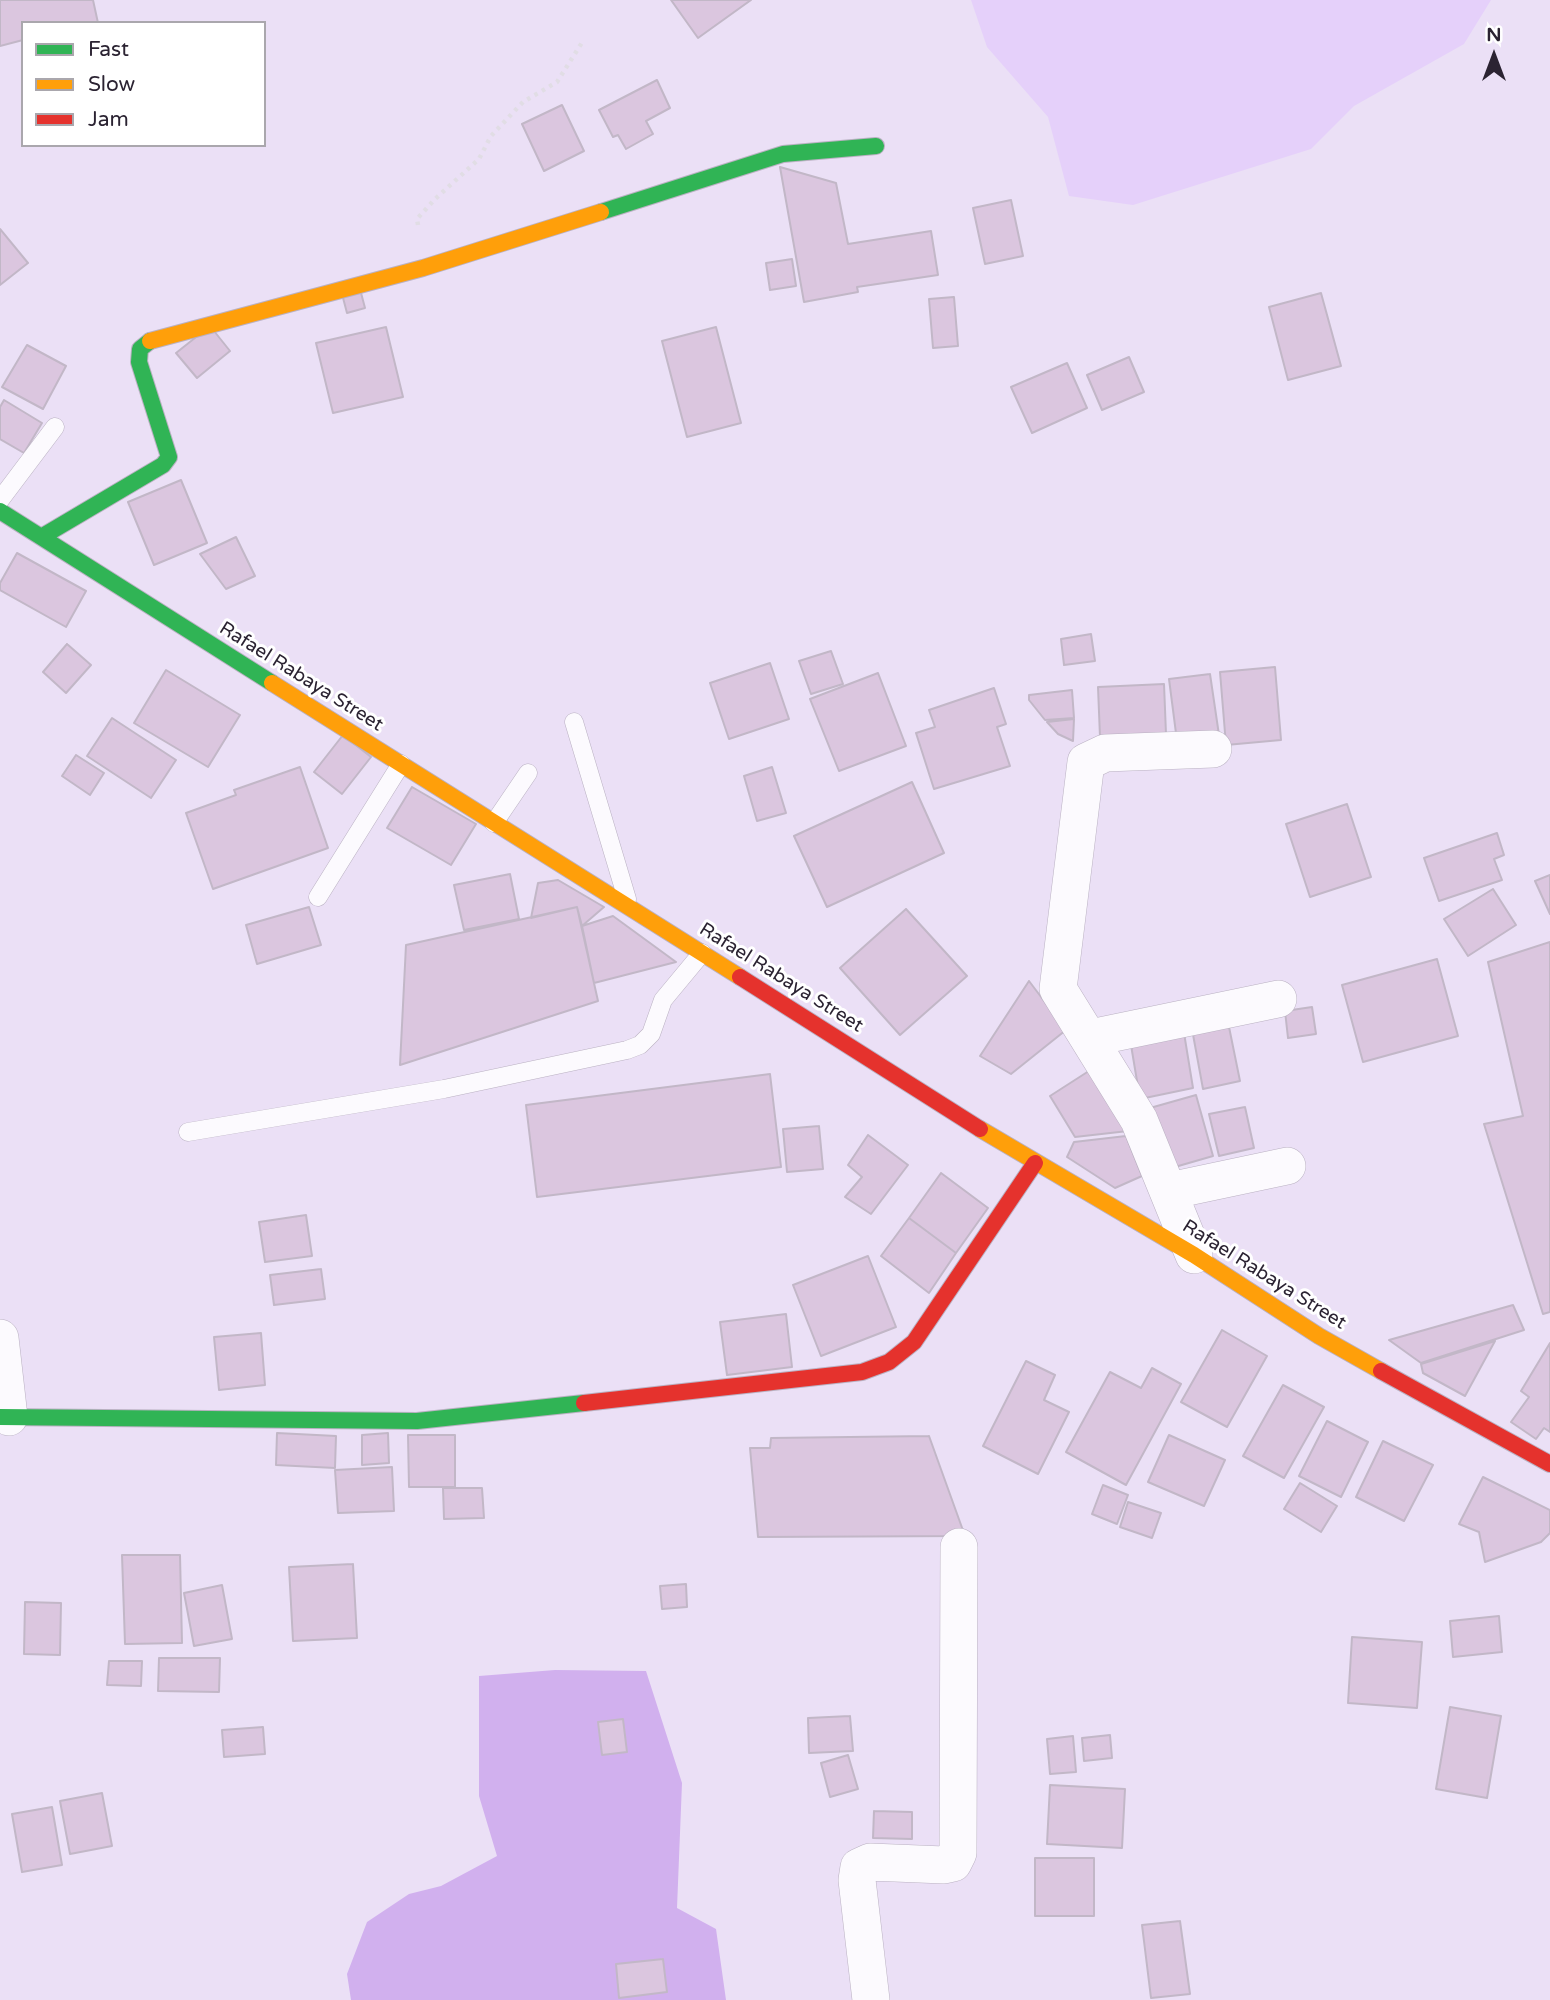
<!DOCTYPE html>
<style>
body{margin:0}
#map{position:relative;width:1550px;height:2000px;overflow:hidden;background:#ebe0f6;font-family:"Varela Round",sans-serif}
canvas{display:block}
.legend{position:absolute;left:21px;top:21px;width:245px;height:126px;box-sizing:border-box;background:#fff;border:2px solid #aaa7ad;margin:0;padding:9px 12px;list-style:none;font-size:21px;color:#2b2332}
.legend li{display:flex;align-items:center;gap:14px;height:35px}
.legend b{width:35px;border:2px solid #aaa7ad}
.north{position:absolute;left:1459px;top:21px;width:70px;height:70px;-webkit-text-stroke:5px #fff;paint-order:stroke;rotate:0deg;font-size:19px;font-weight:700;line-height:28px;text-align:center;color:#2b2332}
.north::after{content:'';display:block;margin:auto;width:24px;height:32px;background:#2b2332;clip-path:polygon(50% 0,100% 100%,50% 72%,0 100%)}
</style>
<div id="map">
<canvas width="1550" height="2000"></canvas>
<ul class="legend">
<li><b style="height:9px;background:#30b455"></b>Fast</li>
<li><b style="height:9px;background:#ff9f0a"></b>Slow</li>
<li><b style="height:9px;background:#e5322d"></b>Jam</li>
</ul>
<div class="north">N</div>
</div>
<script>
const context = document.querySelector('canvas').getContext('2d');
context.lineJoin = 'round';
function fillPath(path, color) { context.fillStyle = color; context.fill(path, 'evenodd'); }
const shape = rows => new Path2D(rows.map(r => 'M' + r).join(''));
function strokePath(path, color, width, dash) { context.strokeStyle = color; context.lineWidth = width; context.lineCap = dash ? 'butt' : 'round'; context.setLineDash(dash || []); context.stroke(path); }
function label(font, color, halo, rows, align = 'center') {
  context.font = font + ' "Varela Round",sans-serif'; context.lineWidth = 6; context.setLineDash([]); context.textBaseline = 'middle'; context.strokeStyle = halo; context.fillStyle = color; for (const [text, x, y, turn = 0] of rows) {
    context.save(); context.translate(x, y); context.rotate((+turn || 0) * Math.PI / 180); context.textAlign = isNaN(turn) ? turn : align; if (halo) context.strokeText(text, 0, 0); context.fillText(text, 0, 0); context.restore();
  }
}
fillPath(shape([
 [971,0,1491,0,1464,44,1354,106,1311,149,1133,205,1069,196,1048,117,987,47]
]), '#e5d0fa');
fillPath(shape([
 [555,1670,646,1671,682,1783,677,1908,716,1929,726,2000,351,2000,347,1974,367,1922,409,1894,441,1886,497,1856,479,1796,479,1676]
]), '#d1b0ee');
const building = shape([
 [0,0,93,0,98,23,23,23,23,40,0,46,0,0],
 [671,0,751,0,698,38,671,0],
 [657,80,670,108,646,121,653,134,626,149,618,135,613,137,599,110,657,80],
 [562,105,584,151,544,171,522,124,562,105],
 [780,167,836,183,848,244,931,231,938,275,857,287,858,292,804,302,780,167],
 [1011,200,1023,256,985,264,973,208,1011,200],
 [0,229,28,263,0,285,0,229],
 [792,259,796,286,770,290,766,263,792,259],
 [360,289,365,308,347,313,342,294,360,289],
 [1321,293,1341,366,1288,380,1269,307,1321,293],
 [954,297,958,346,933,348,929,299,954,297],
 [210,326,230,351,197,378,176,353,210,326],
 [386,327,403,397,333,413,316,343,386,327],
 [716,327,741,423,687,437,662,341,716,327],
 [27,345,66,366,43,409,2,387,27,345],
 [1129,357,1144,392,1102,410,1087,375,1129,357],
 [1067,363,1087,408,1032,433,1011,387,1067,363],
 [4,400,42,423,24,453,0,439,0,407,4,400],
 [181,480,207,543,154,565,128,502,181,480],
 [236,537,255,576,226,589,200,554,236,537],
 [17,553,86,591,66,627,0,590,0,583,17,553],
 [1091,634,1095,661,1064,665,1061,639,1091,634],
 [67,644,91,665,66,693,43,672,67,644],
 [831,651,843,684,811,694,799,661,831,651],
 [770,663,789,719,729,739,710,683,770,663],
 [1275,667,1281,740,1226,745,1220,672,1275,667],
 [166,670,240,715,208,767,134,723,166,670],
 [878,673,906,746,839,771,810,699,878,673],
 [1210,674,1219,735,1177,741,1169,679,1210,674],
 [1164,684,1166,734,1100,737,1098,687,1164,684],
 [994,688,1006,724,997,727,1010,766,934,789,916,733,935,727,929,710,994,688],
 [1072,690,1074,718,1045,720,1029,700,1029,695,1072,690],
 [112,718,176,760,151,798,87,756,112,718],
 [1074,719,1073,741,1058,734,1047,722,1074,719],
 [343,735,371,757,342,794,314,772,343,735],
 [76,755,104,773,90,795,62,776,76,755],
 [300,767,328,848,213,889,186,813,236,795,234,790,300,767],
 [772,767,786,813,757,821,744,776,772,767],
 [912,782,944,853,827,907,794,836,912,782],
 [412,787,476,824,451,865,387,828,412,787],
 [1347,804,1371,877,1310,897,1286,824,1347,804],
 [1497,833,1504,855,1494,859,1502,880,1439,901,1424,858,1497,833],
 [510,874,519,919,464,930,454,885,510,874],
 [1550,875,1550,914,1535,881,1550,875],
 [558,880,604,907,582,926,577,907,531,918,538,883,558,880],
 [1493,889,1516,925,1468,956,1444,919,1493,889],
 [309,907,321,945,257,964,246,925,309,907],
 [577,907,598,1001,400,1065,406,945,577,907],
 [906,909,967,976,900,1035,840,968,906,909],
 [613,916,676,962,594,983,582,926,613,916],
 [1550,942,1550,1312,1543,1314,1484,1124,1523,1116,1488,962,1550,942],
 [1437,959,1458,1036,1363,1062,1342,985,1437,959],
 [1029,981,1066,1030,1011,1074,980,1056,1029,981],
 [1312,1007,1316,1034,1288,1038,1285,1011,1312,1007],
 [1228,1022,1240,1081,1203,1089,1192,1029,1228,1022],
 [1184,1033,1193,1088,1140,1099,1131,1045,1184,1033],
 [1092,1069,1128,1131,1075,1137,1050,1096,1092,1069],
 [770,1074,781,1167,537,1197,526,1105,770,1074],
 [1196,1095,1213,1156,1168,1169,1150,1108,1196,1095],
 [1245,1107,1254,1148,1219,1156,1209,1114,1245,1107],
 [819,1126,823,1169,787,1172,783,1129,819,1126],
 [868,1135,908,1165,871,1214,845,1197,862,1177,848,1165,868,1135],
 [1126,1136,1142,1176,1115,1188,1067,1157,1074,1142,1126,1136],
 [941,1173,988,1208,956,1253,909,1218,941,1173],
 [306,1215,312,1256,265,1262,259,1222,306,1215],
 [909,1218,956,1253,929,1293,881,1256,909,1218],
 [868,1256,896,1327,821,1356,793,1285,868,1256],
 [321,1269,325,1299,274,1305,270,1275,321,1269],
 [1513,1305,1524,1330,1421,1363,1389,1340,1513,1305],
 [786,1314,792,1367,727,1375,720,1322,786,1314],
 [1222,1330,1267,1356,1227,1427,1181,1402,1222,1330],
 [261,1333,265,1385,219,1390,214,1337,261,1333],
 [1495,1341,1465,1396,1423,1373,1421,1364,1495,1341],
 [1550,1343,1550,1432,1544,1428,1536,1439,1511,1422,1529,1397,1521,1391,1550,1343],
 [1026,1361,1055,1375,1044,1400,1069,1412,1038,1474,983,1446,1026,1361],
 [1152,1368,1181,1384,1126,1485,1066,1452,1110,1372,1141,1388,1152,1368],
 [1283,1385,1324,1407,1284,1478,1243,1456,1283,1385],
 [1327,1421,1368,1442,1341,1497,1299,1476,1327,1421],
 [277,1433,336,1436,335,1468,276,1465,277,1433],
 [388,1433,389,1463,362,1465,362,1435,388,1433],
 [408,1435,455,1435,455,1487,409,1487,408,1435],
 [1169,1435,1225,1460,1204,1506,1148,1482,1169,1435],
 [929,1436,965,1536,758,1537,750,1448,770,1448,771,1438,929,1436],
 [1383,1441,1433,1465,1404,1521,1356,1497,1383,1441],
 [392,1467,394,1511,338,1513,335,1470,392,1467],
 [1483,1477,1550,1510,1550,1533,1541,1542,1485,1562,1479,1532,1459,1524,1483,1477],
 [1300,1483,1337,1506,1321,1532,1284,1509,1300,1483],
 [1103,1485,1128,1495,1117,1524,1092,1514,1103,1485],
 [443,1488,482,1488,484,1518,444,1519,443,1488],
 [1128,1502,1161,1513,1152,1538,1120,1527,1128,1502],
 [122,1555,180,1555,182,1643,125,1644,122,1555],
 [353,1564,357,1638,293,1641,289,1567,353,1564],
 [686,1584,687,1607,662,1609,660,1586,686,1584],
 [222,1585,232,1639,194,1646,184,1593,222,1585],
 [25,1602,61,1603,60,1655,24,1654,25,1602],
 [1499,1616,1502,1652,1453,1657,1450,1621,1499,1616],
 [1352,1637,1422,1642,1417,1708,1348,1703,1352,1637],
 [159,1658,220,1658,219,1692,158,1691,159,1658],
 [109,1661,142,1661,141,1686,107,1685,109,1661],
 [1450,1707,1501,1716,1487,1798,1436,1789,1450,1707],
 [850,1716,853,1751,809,1753,808,1718,850,1716],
 [623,1719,627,1752,602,1755,598,1722,623,1719],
 [263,1727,265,1754,224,1757,222,1730,263,1727],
 [1110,1735,1112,1758,1084,1761,1082,1738,1110,1735],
 [1073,1736,1076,1772,1050,1774,1047,1739,1073,1736],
 [848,1755,858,1789,830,1797,821,1763,848,1755],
 [1050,1785,1125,1789,1122,1848,1047,1844,1050,1785],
 [102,1793,112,1846,70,1854,60,1801,102,1793],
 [52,1807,62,1865,22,1872,12,1814,52,1807],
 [874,1811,912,1812,912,1839,873,1838,874,1811],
 [1035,1858,1094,1858,1094,1916,1035,1916,1035,1858],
 [1180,1921,1190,1994,1151,1998,1142,1925,1180,1921],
 [663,1959,667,1992,619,1998,616,1964,663,1959]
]);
fillPath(building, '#dbc6df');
strokePath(building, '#c2b7c7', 2);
const lane = shape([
 [0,500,55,427],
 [574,722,627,899],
 [494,823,528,773],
 [318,897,401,764],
 [188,1132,444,1089,627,1050,640,1045,651,1034,663,1000,702,953]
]);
const street = shape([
 [1090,1038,1278,999],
 [1169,1191,1287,1166],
 [1194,1255,1139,1120,1058,989,1086,762,1105,753,1213,749],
 [0,1338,9,1417],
 [871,2000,857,1880,859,1867,870,1862,944,1865,953,1863,958,1853,959,1547]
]);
const fast = shape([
 [601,212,783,154,876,146],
 [0,511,272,683],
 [43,536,163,465,169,457,139,362,140,349,150,341],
 [0,1417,417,1421,584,1403]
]);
const slow = shape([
 [150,341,423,268,601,212],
 [272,683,740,977],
 [980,1129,1194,1255,1319,1336,1381,1371]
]);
const jam = shape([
 [740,977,980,1129],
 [1381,1371,1550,1464],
 [584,1403,862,1372,889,1362,914,1342,1035,1163]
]);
strokePath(lane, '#bab1c2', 19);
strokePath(street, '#bab1c2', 38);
strokePath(fast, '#bab1c2', 18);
strokePath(slow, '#bab1c2', 18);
strokePath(jam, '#bab1c2', 18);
strokePath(shape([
 [418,225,417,219,435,199,479,159,491,136,523,102,557,82,583,41]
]), '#e1dde5', 4.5, [3.5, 5]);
strokePath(lane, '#fcfafe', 18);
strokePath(street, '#fcfafe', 37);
strokePath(fast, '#30b455', 16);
strokePath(slow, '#ff9f0a', 16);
strokePath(jam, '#e5322d', 16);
label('19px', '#2b2332', '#fff', [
 ["Rafael Rabaya Street",301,677,32],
 ["Rafael Rabaya Street",781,978,32],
 ["Rafael Rabaya Street",1264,1275,32]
]);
</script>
